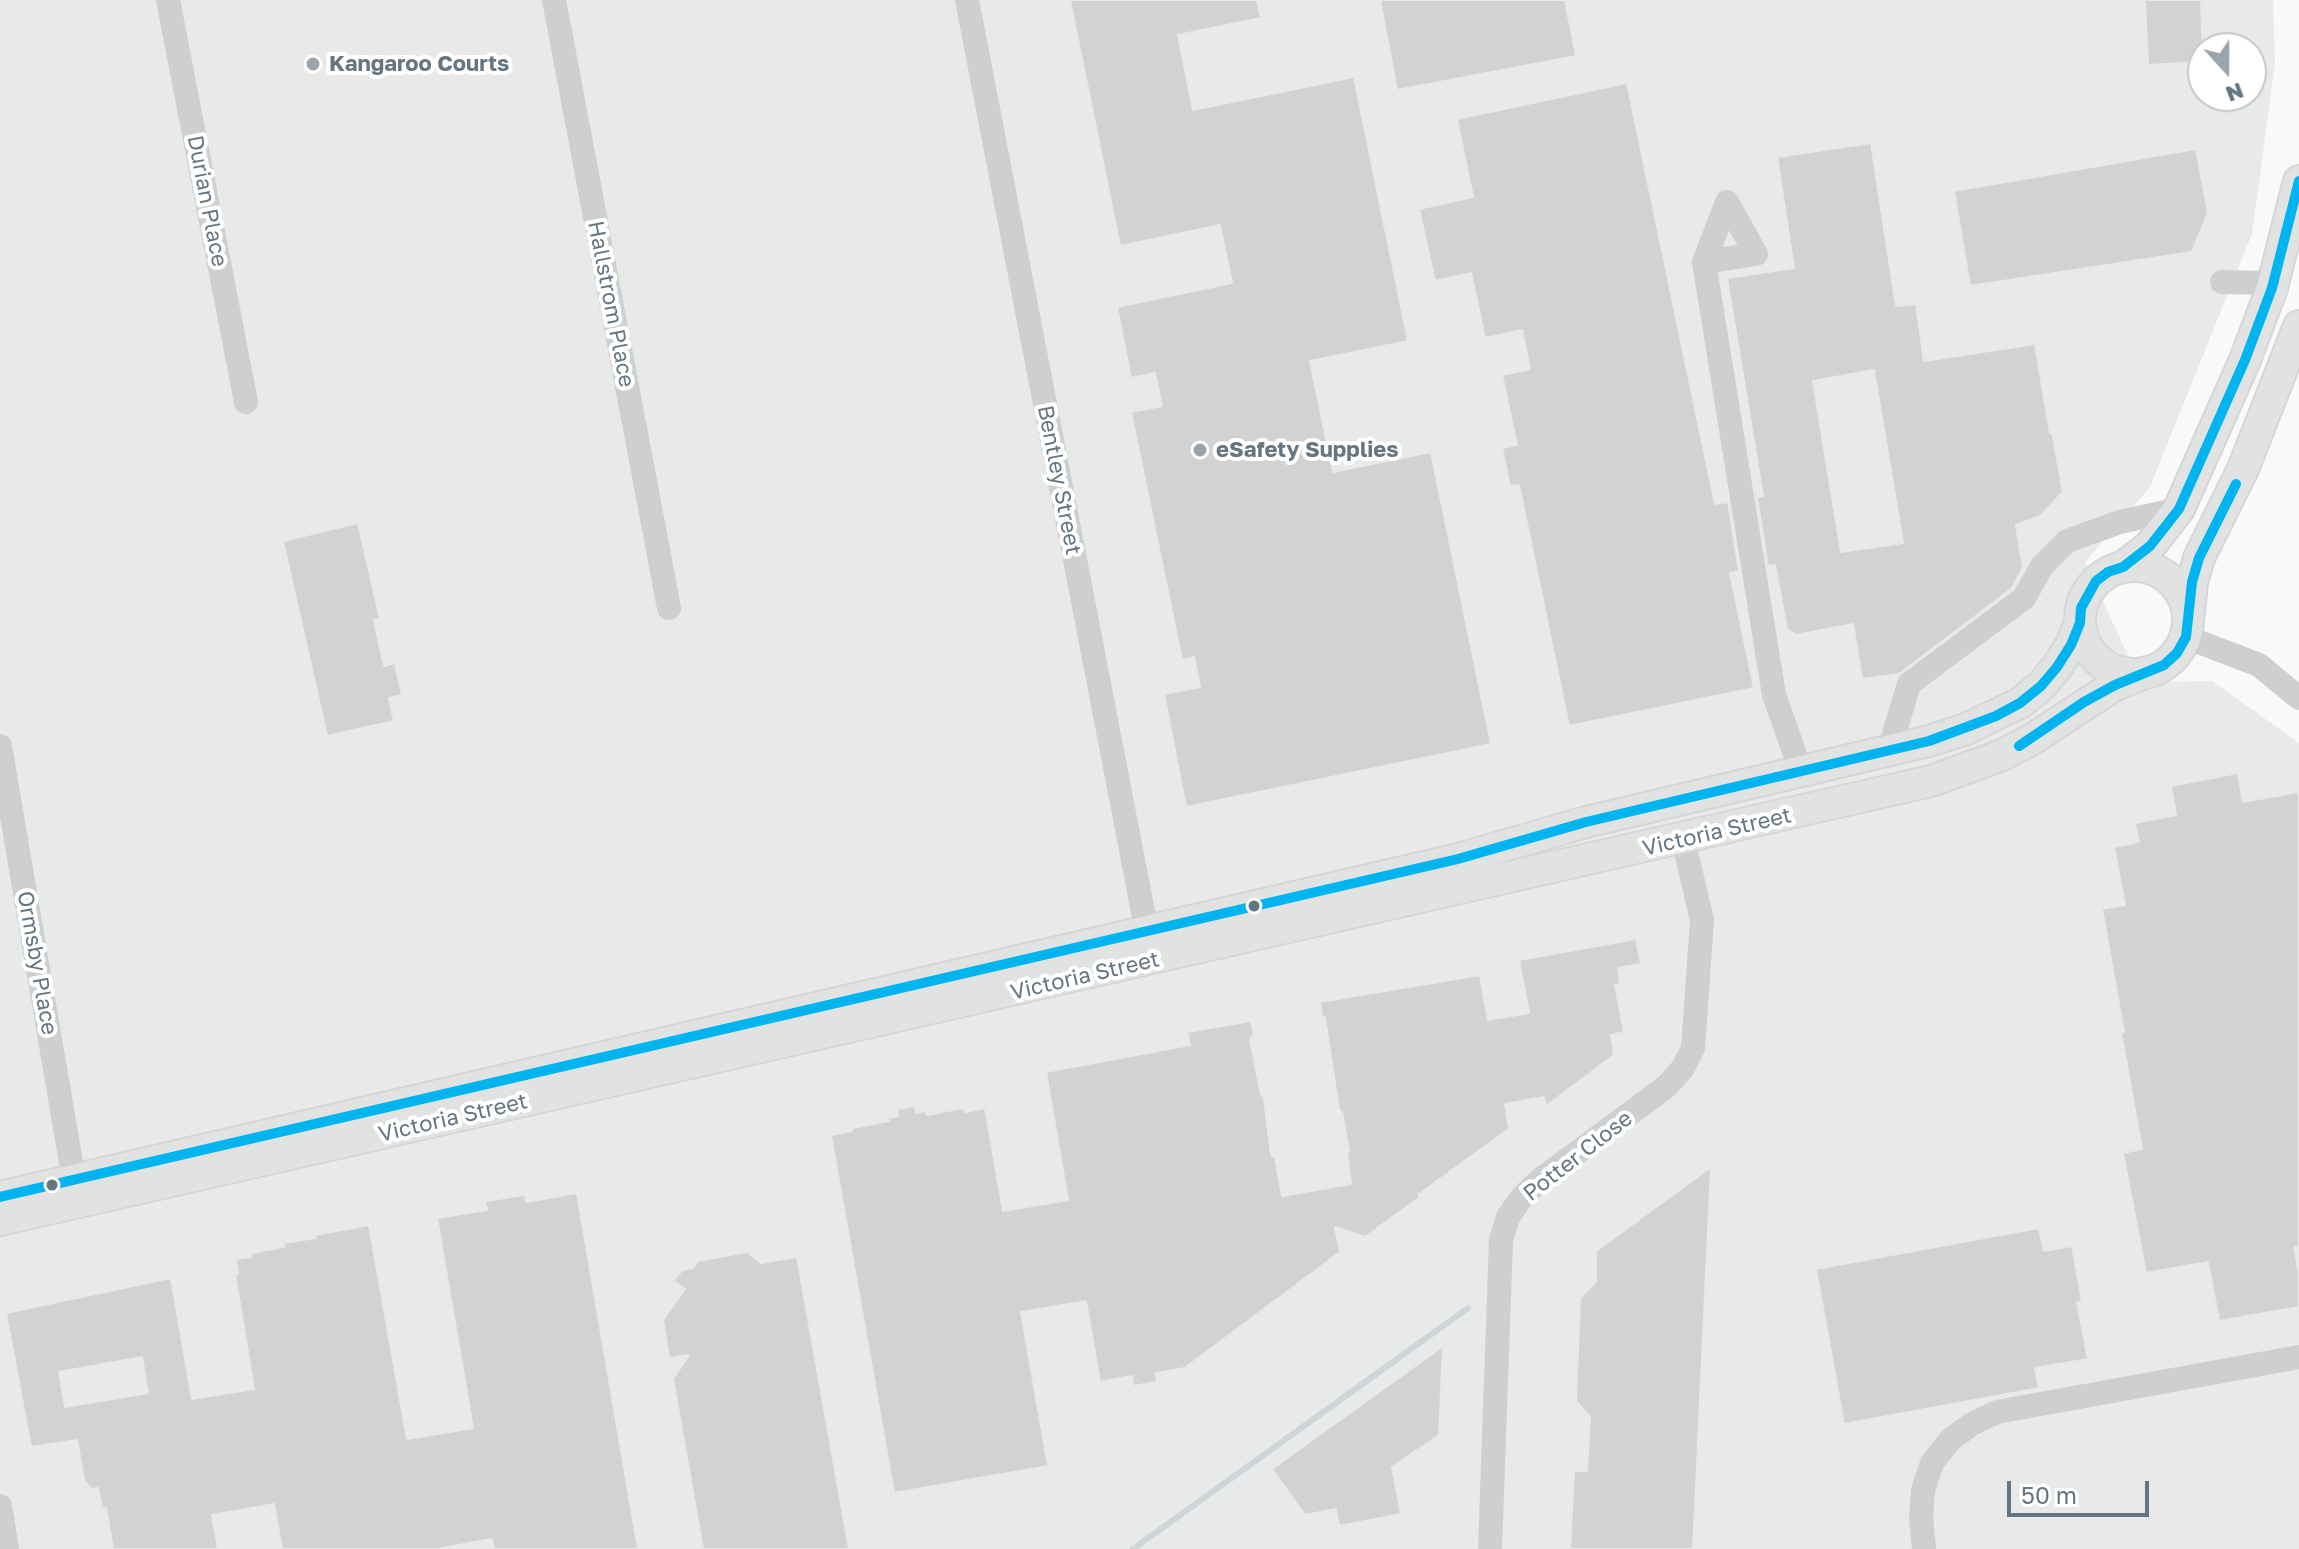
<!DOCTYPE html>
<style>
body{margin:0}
#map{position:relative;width:2299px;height:1549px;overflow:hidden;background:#f9f9f9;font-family:"Golos Text",sans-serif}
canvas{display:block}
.north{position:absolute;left:2187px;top:32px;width:80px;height:80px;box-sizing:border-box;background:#fff;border:2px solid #c1c8cd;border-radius:50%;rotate:159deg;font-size:22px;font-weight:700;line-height:32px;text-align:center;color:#657683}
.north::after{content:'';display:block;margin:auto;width:28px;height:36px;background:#99a4ac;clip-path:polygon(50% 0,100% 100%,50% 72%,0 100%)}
.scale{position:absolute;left:2007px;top:1481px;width:142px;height:36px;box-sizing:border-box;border:4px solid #657683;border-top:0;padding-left:10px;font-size:24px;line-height:28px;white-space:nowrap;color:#657683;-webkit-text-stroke:6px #fff;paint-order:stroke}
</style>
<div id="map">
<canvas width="2299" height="1549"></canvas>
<div class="north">N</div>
<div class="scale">50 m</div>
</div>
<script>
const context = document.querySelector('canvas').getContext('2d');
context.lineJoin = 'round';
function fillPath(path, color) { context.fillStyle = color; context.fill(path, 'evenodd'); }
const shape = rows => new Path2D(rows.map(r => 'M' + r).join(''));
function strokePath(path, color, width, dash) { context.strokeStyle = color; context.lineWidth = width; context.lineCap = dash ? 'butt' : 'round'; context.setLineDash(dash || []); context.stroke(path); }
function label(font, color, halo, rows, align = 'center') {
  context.font = font + ' "Golos Text",sans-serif'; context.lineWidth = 8; context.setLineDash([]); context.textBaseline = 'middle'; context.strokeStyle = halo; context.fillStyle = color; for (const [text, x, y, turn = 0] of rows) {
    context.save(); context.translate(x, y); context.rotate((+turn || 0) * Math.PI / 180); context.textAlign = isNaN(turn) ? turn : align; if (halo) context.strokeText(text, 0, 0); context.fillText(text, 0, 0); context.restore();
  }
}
fillPath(shape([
 [0,0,2273,0,2275,63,2252,234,2150,487,2085,562,2140,682,2212,681,2299,743,2299,1549,0,1549],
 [2203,48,2251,48,2251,96,2203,96]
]), '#e8e9e9');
strokePath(shape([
 [1133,1549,1468,1308]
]), '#ced6d9', 6);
const building = shape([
 [1070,0,1257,0,1261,18,1178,35,1193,110,1354,77,1408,341,1310,361,1333,472,1431,452,1491,744,1186,807,1164,694,1200,687,1194,657,1182,660,1131,412,1162,406,1155,373,1131,378,1117,307,1232,283,1220,225,1120,246,1070,0],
 [1380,0,1565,0,1576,56,1397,90,1380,0],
 [2145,0,2201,0,2203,62,2148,65,2145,0],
 [1627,83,1715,504,1728,502,1739,571,1730,573,1754,688,1569,726,1519,485,1510,486,1502,448,1517,445,1502,375,1530,369,1522,330,1485,338,1471,273,1435,281,1419,209,1473,197,1457,119,1627,83],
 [1871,143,1896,306,1916,304,1924,361,2035,344,2050,433,2052,432,2063,492,2040,516,2016,525,2023,568,2011,589,1899,674,1862,679,1853,624,1796,635,1787,629,1775,565,1768,566,1757,497,1763,496,1727,278,1794,268,1777,157,1871,143],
 [1874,370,1903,543,1841,552,1813,381,1874,370],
 [2196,149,2208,213,2192,252,1970,286,1954,191,2196,149],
 [358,523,380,619,374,620,384,666,395,663,402,695,389,698,394,721,327,736,283,541,358,523],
 [2238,773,2243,802,2299,792,2299,1246,2294,1247,2299,1274,2299,1307,2219,1321,2208,1262,2146,1273,2123,1153,2142,1149,2121,1032,2124,1032,2102,909,2125,905,2114,847,2139,842,2135,823,2176,815,2171,786,2238,773],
 [1636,939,1641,964,1618,968,1620,984,1615,985,1624,1032,1611,1035,1614,1055,1546,1106,1544,1097,1505,1104,1509,1129,1419,1194,1419,1198,1365,1237,1335,1227,1340,1252,1185,1368,1156,1373,1157,1382,1133,1386,1132,1376,1100,1382,1086,1301,1021,1312,1048,1466,894,1493,831,1135,852,1131,852,1128,889,1121,888,1118,898,1116,897,1109,915,1106,916,1113,926,1111,927,1115,964,1108,965,1112,985,1108,1003,1211,1068,1200,1046,1072,1190,1045,1187,1032,1251,1021,1254,1035,1250,1039,1261,1095,1264,1098,1271,1155,1275,1157,1282,1196,1351,1184,1347,1154,1349,1151,1342,1112,1339,1110,1325,1018,1322,1016,1320,1002,1480,975,1488,1020,1529,1013,1519,960,1636,939],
 [1711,1167,1693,1549,1570,1549,1574,1471,1587,1471,1590,1417,1576,1401,1580,1298,1596,1282,1596,1251,1711,1167],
 [577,1193,638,1549,494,1549,492,1539,437,1549,282,1549,274,1504,212,1515,218,1549,113,1549,106,1508,102,1509,98,1488,91,1489,84,1480,77,1440,31,1447,6,1313,171,1278,192,1399,254,1389,235,1274,238,1274,236,1259,251,1257,251,1253,284,1247,283,1243,316,1238,315,1235,369,1225,407,1439,473,1428,437,1218,487,1210,485,1201,525,1195,526,1202,577,1193],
 [142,1357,148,1393,65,1407,59,1372,142,1357],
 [2039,1228,2044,1251,2072,1246,2082,1301,2077,1302,2088,1359,2035,1368,2039,1388,1844,1424,1816,1269,2039,1228],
 [747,1252,761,1263,797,1257,849,1549,703,1549,673,1379,689,1355,669,1358,663,1320,685,1289,674,1281,682,1270,693,1268,698,1261,747,1252],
 [1443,1346,1439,1435,1392,1467,1401,1514,1339,1526,1336,1509,1305,1515,1272,1469,1443,1346]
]);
fillPath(building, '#d0d2d3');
strokePath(building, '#e8e8e8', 2);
const major = shape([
 '2080 620a54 54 0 1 1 108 0a54 54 0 1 1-108 0Z',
 [2123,567,2150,546,2179,509,2245,360,2272,288,2299,181],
 [2189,613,2192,582,2199,558,2243,469,2299,326],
 [0,1197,1458,859,1586,822,1929,741,1966,729,2020,703,2041,686,2057,667,2071,645,2080,623],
 [0,1220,1931,781,2000,756,2031,740,2115,685,2147,672]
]);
strokePath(major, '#d5d6d7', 34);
strokePath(shape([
 [168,0,246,402],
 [554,0,669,608],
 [967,0,1150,948],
 [1704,262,1727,202,1756,254,1704,262,1774,695,1801,771],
 [2222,282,2273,283],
 [2186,637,2259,665,2299,698],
 [0,746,74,1180],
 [1889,751,1909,684,2024,598,2042,566,2067,541,2120,522,2179,509],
 [0,1506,7,1549],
 [1490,1549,1501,1240,1508,1217,1522,1197,1540,1180,1667,1086,1683,1068,1693,1048,1702,920,1683,839],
 [1924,1549,1921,1518,1923,1490,1932,1463,1951,1439,1972,1424,1997,1412,2299,1357]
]), '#cecfd0', 24);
strokePath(major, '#e1e2e2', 30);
strokePath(shape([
 [2019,746,2084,702,2115,685,2164,665,2177,653,2186,637,2192,582,2199,558,2236,484],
 [0,1197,1458,859,1586,822,1929,741,1996,716,2020,703,2041,686,2057,667,2071,645,2080,623,2081,608,2096,581,2108,572,2123,567,2150,546,2179,509,2245,360,2272,288,2299,181]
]), '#00b5ef', 10);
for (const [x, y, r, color] of [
 [313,64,8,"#99a4ac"],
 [1200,450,8,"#99a4ac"],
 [1254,906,7,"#657683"],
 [52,1185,7,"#657683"]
]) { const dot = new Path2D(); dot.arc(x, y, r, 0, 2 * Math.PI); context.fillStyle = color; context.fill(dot); strokePath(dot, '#fff', 3); }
label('bold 22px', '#657683', '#fff', [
 ["Kangaroo Courts",329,64],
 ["eSafety Supplies",1216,450]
], 'left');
label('22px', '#657683', '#fff', [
 ["Durian Place",207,201,79],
 ["Hallstrom Place",611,304,79],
 ["Bentley Street",1059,480,79],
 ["Victoria Street",1717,832,-13],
 ["Ormsby Place",37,963,80],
 ["Victoria Street",1085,976,-13],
 ["Victoria Street",453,1118,-13],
 ["Potter Close",1578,1156,-38]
]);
</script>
